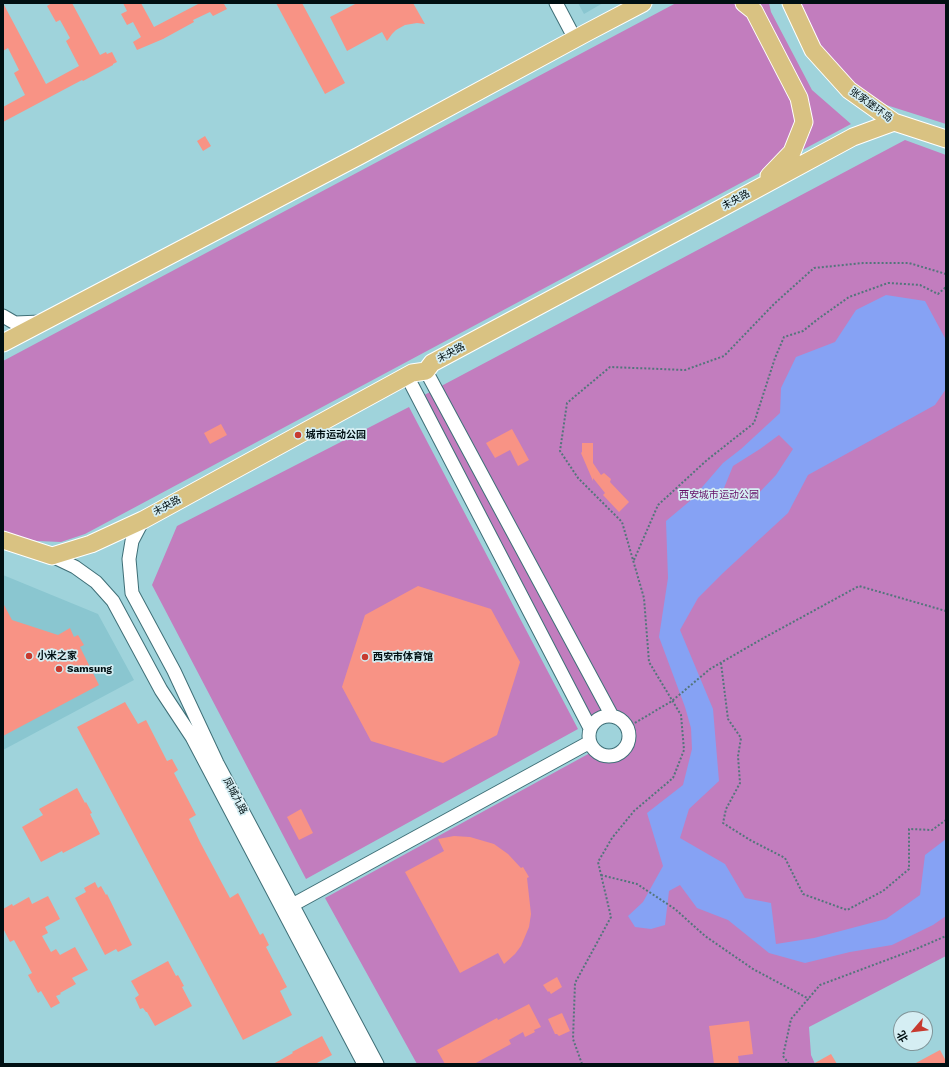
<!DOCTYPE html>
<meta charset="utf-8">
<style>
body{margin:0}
#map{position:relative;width:949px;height:1067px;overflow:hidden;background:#9fd3db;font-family:"Work Sans","Noto Sans SC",sans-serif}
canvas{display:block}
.frame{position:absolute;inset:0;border:4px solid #000f12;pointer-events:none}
.north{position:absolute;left:893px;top:1011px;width:40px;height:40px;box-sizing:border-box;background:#d5eef3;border:1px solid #809599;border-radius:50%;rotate:242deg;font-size:11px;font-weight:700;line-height:16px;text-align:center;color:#000f12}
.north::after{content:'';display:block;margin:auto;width:14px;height:18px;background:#c73a2f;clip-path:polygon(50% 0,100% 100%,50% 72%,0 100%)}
</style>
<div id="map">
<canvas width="949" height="1067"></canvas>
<div class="frame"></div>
<div class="north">北</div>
</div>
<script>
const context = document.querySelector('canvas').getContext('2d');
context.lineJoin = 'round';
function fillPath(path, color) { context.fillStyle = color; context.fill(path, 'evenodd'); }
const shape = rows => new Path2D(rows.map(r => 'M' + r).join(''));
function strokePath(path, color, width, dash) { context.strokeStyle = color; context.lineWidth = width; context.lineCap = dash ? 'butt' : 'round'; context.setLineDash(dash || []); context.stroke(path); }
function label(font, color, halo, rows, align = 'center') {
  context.font = font + ' "Work Sans","Noto Sans SC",sans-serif'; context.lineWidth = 3.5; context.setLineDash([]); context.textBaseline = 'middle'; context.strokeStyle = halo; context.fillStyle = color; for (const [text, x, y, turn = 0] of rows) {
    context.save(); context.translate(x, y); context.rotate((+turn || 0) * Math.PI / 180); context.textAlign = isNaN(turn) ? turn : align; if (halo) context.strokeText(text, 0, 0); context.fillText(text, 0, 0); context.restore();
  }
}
fillPath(shape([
 [578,3,603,3,584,14],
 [3,575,98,614,134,680,3,750]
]), '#8ac6d0');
fillPath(shape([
 [676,3,769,3,771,12,812,90,851,124,85,534,61,542,37,541,17,537,3,530,3,361],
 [801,3,946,3,946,124,883,104,859,89,843,74,817,42,802,8],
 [905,140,946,155,946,956,809,1027,811,1055,815,1064,417,1064,325,898,590,753,603,761,615,760,629,754,634,744,634,731,629,721,619,713,604,711,582,720,413,401],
 [409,407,578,729,306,879,152,585,177,526]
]), '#c27dbe');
fillPath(shape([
 [886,295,925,301,946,340,946,389,935,405,808,475,788,513,723,573,698,598,680,630,713,709,719,781,689,809,680,838,725,864,745,898,771,903,776,944,814,938,886,919,920,895,925,855,946,839,946,916,933,925,892,945,850,952,805,963,769,953,728,920,697,908,680,885,669,891,665,925,651,929,635,927,628,916,643,902,663,866,647,813,683,785,692,749,691,728,685,707,659,637,668,578,666,521,691,500,723,463,741,449,780,413,781,388,796,357,835,342,856,310],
 [779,435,793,449,776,475,755,497,728,499,724,488,733,466,760,449]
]), '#86a2f4');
fillPath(shape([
 [3,3,46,84,79,66,66,41,70,38,60,20,56,22,47,6,52,3,72,3,100,55,106,52,107,54,112,52,117,62,113,64,113,65,83,81,82,80,3,122,3,107,25,95,14,73,19,70,8,48,3,51],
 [123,3,141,3,154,27,200,3,226,3,224,4,227,9,213,16,210,12,193,20,194,22,163,39,137,50,133,42,141,37,133,22,127,25,121,14,127,11],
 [276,3,302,3,345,83,325,94],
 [357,3,413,3,425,24,417,23,405,25,396,30,392,34,387,41,382,32,347,51,330,17],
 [205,136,211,146,203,151,197,141],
 [221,424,227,435,210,444,204,433],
 [512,429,529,460,518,466,510,450,495,458,486,443],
 [582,443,593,443,593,463,601,475,604,473,611,479,610,482,629,502,619,512,603,495,605,493,593,478,593,481,581,453,582,452],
 [418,586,491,609,520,662,497,735,443,763,371,741,342,687,365,615],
 [3,603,12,620,58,635,70,628,74,637,78,635,84,645,80,647,99,685,3,736],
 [125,702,138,724,146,720,167,761,172,759,178,770,174,773,196,815,189,819,200,842,230,898,238,893,260,935,263,933,269,945,266,947,287,987,280,991,292,1015,243,1040,77,727],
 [77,788,85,803,86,802,92,813,90,814,100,834,63,853,62,851,41,862,22,827,43,815,39,809],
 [301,809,313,833,299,840,287,817],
 [454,836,470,837,494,844,508,854,521,868,523,867,529,877,527,878,531,914,529,927,524,939,521,946,515,954,504,964,498,953,460,973,405,872,444,851,438,839],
 [95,882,98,888,101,886,106,895,107,894,132,945,118,952,116,949,105,955,75,898,86,892,84,888],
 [48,896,60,919,45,927,48,933,42,936,51,952,56,949,60,955,75,947,88,970,72,978,76,984,60,993,61,994,56,996,60,1003,51,1008,41,991,38,993,28,975,32,973,14,940,10,942,3,928,3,909,12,904,13,906,29,897,32,904],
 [168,961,176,976,178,975,184,986,182,987,192,1006,155,1026,147,1012,146,1012,143,1008,140,1009,135,998,139,995,131,981],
 [557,977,562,987,551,994,549,991,548,992,543,985],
 [529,1004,541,1027,534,1030,535,1032,525,1037,523,1032,509,1040,511,1044,474,1064,445,1064,437,1050,497,1018,498,1020],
 [562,1013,570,1031,559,1036,557,1034,555,1034,548,1019],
 [749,1021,753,1054,738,1056,739,1064,714,1064,709,1026],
 [322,1036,332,1055,315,1064,273,1064,293,1053,292,1052],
 [940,1050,946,1061,946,1064,914,1064],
 [831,1054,837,1064,813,1064]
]), '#f89385');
const minor = shape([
 [556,3,575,39],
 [3,316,15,323,41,322],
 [426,371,612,716],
 [407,376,590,728],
 [143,520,132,541,129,559,132,593,174,671,217,763,377,1064],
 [52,556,75,567,96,582,113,601,161,690,192,737,364,1064],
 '589 736a20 20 0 1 1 40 0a20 20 0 1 1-40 0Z',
 [285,909,590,742]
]);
const major = shape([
 [744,3,754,11,799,98,804,122,792,152,769,176],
 [791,3,813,50,849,90,894,122,946,139],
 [3,343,359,156,586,33,643,3],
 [3,540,52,556,91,544,143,520,412,373,426,371,432,363,716,211,853,137,894,122]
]);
strokePath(minor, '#3f6f77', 15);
strokePath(major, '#fff', 19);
strokePath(shape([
 [634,560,658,505,707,460,754,423,775,358,784,337,803,331,818,319,849,297,888,283,920,285,938,294,946,287],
 [721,663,728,719,741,738,738,756,740,783,726,809,723,823,750,840,785,858,803,894,847,910,883,891,909,869,909,829,932,830,946,820],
 [628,727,672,701,710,669,760,640,859,586,946,611],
 [601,875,637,884,675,909,705,936,753,969,809,999],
 [582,1064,573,1039,575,983,611,917,598,862,612,838,634,811,673,778,684,750,681,715,649,662,644,598,622,522,578,478,560,451,567,403,610,367,685,370,724,356,774,304,814,268,863,263,909,263,946,274],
 [789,1064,783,1056,791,1019,820,985,916,949,946,936]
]), '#53757b', 2, [2, 2]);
strokePath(minor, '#fff', 13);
strokePath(major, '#d9c282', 17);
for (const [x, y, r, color] of [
 [298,435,4,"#c73a2f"],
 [29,656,4,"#c73a2f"],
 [365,657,4,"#c73a2f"],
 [59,669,4,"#c73a2f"]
]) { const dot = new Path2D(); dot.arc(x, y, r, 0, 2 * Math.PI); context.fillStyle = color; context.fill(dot); strokePath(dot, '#d5eef3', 1.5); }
label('10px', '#000f12', '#d5eef3', [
 ["张家堡环岛",871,105,36],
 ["未央路",736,200,-29],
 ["未央路",451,353,-28],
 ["未央路",167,506,-28],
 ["凤城九路",235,796,62]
]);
label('bold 10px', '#000f12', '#d5eef3', [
 ["城市运动公园",306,435],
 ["小米之家",37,656],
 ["西安市体育馆",373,657],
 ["Samsung",67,669]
], 'left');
label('10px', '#650d65', '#d5eef3', [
 ["西安城市运动公园",719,495]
]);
</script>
